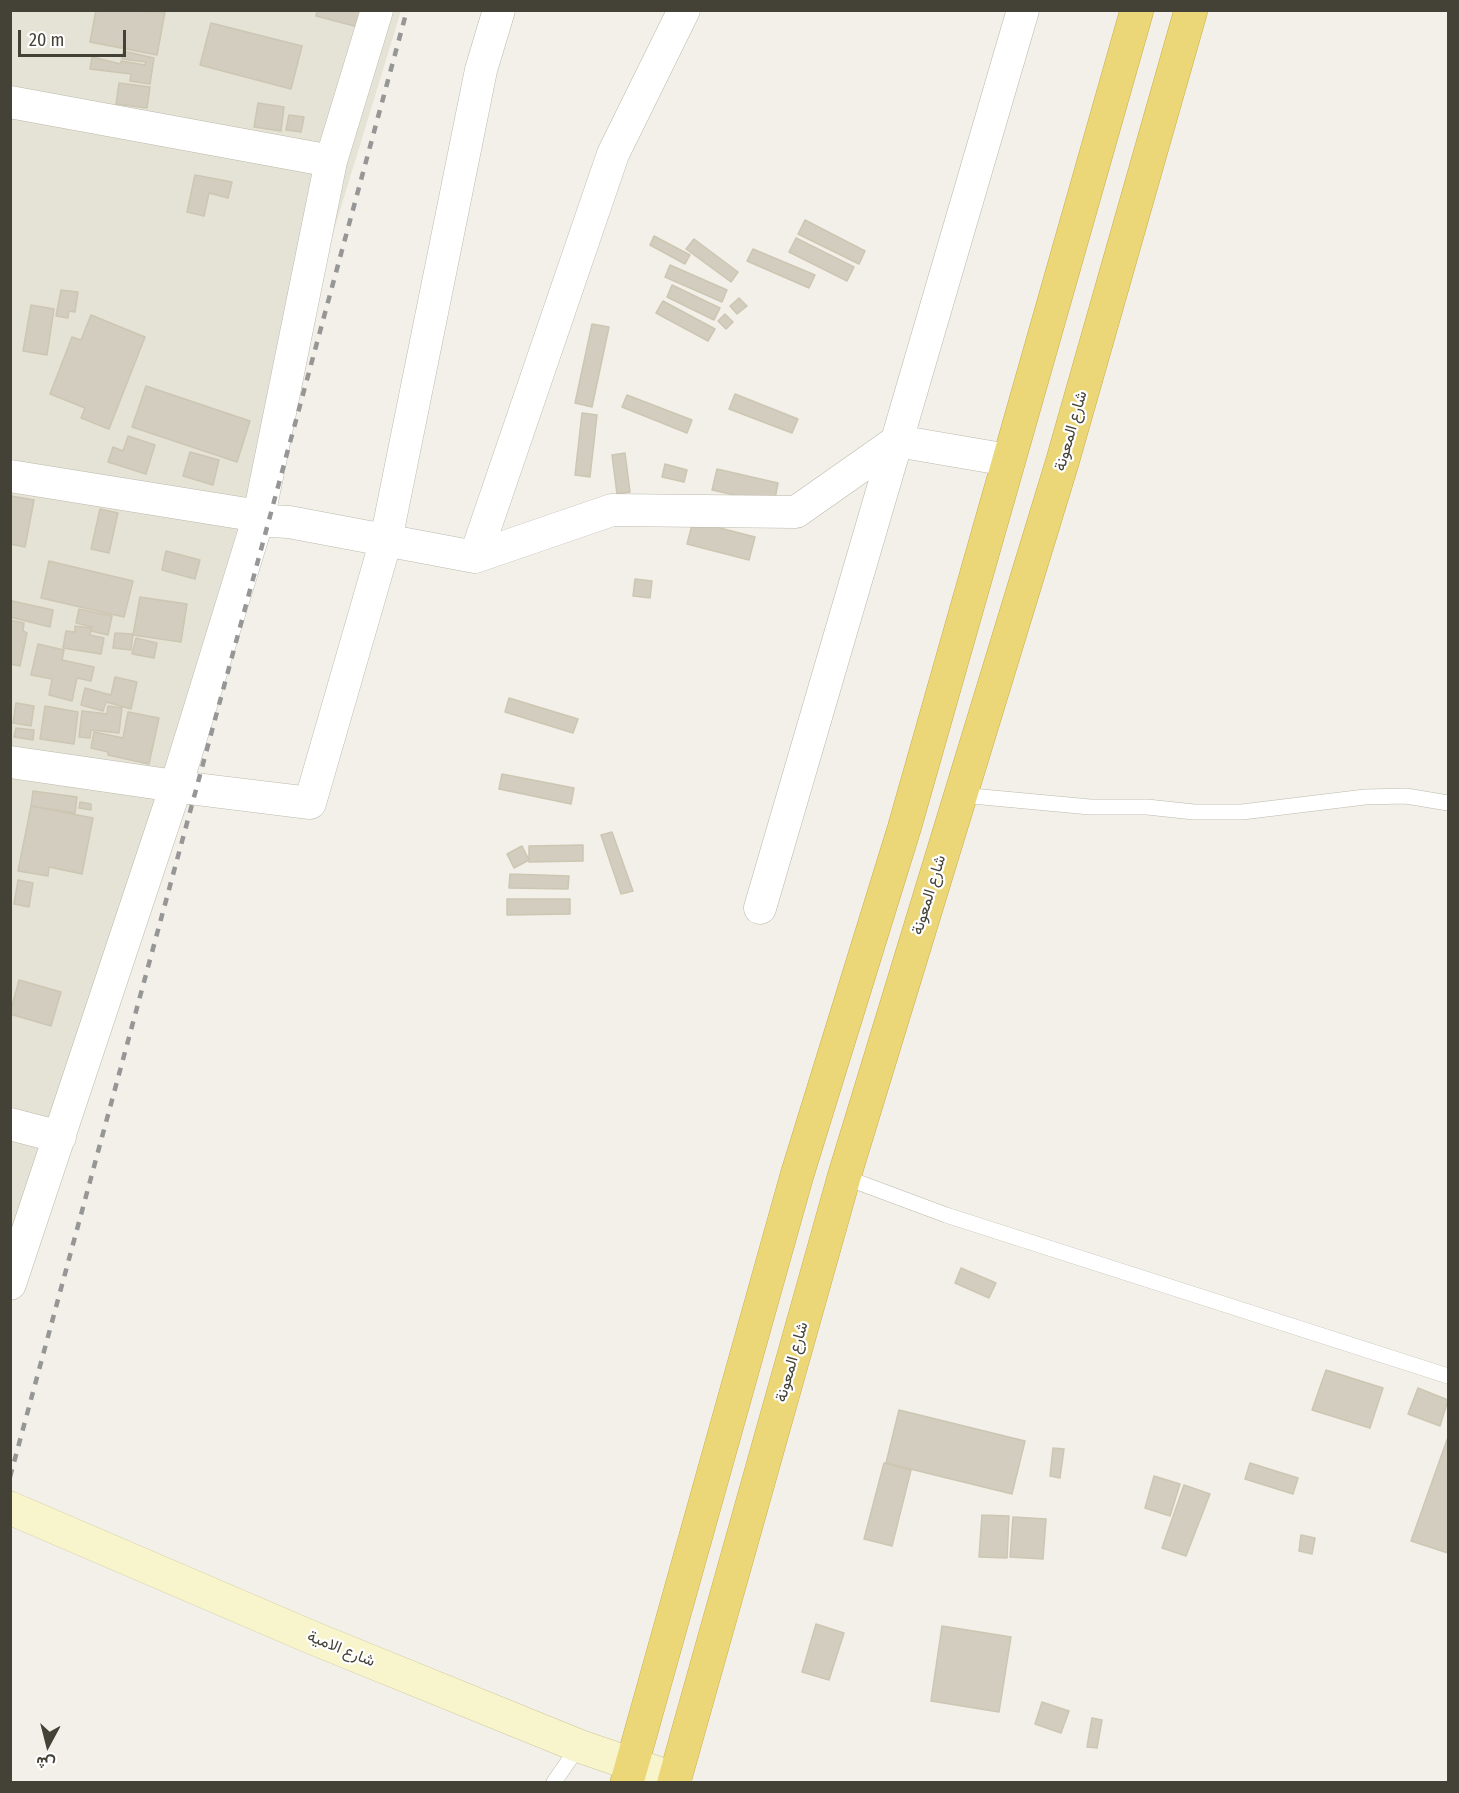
<!DOCTYPE html>
<meta charset="utf-8">
<style>
body{margin:0}
#map{position:relative;width:1459px;height:1793px;overflow:hidden;background:#f2f0e8;font-family:"Fira Sans Condensed",Vazirmatn,sans-serif}
canvas{display:block}
.frame{position:absolute;inset:0;border:12px solid #444137;pointer-events:none}
.north{position:absolute;left:18px;top:1715px;width:60px;height:60px;-webkit-text-stroke:4px #fff;paint-order:stroke;rotate:187deg;font-size:16px;font-weight:700;line-height:24px;text-align:center;color:#444137}
.north::after{content:'';display:block;margin:auto;width:21px;height:27px;background:#444137;clip-path:polygon(50% 0,100% 100%,50% 72%,0 100%)}
.scale{position:absolute;left:18px;top:30px;width:108px;height:27px;box-sizing:border-box;border:3px solid #444137;border-top:0;padding-left:8px;font-size:18px;line-height:21px;white-space:nowrap;color:#444137;-webkit-text-stroke:4px #fff;paint-order:stroke}
</style>
<div id="map">
<canvas width="1459" height="1793"></canvas>
<div class="frame"></div>
<div class="north">ش</div>
<div class="scale">20 m</div>
</div>
<script>
const context = document.querySelector('canvas').getContext('2d');
context.lineJoin = 'round';
function fillPath(path, color) { context.fillStyle = color; context.fill(path, 'evenodd'); }
const shape = rows => new Path2D(rows.map(r => 'M' + r).join(''));
function strokePath(path, color, width, dash) { context.strokeStyle = color; context.lineWidth = width; context.lineCap = dash ? 'butt' : 'round'; context.setLineDash(dash || []); context.stroke(path); }
function label(font, color, halo, rows, align = 'center') {
  context.font = font + ' "Fira Sans Condensed",Vazirmatn,sans-serif'; context.lineWidth = 4.5; context.setLineDash([]); context.textBaseline = 'middle'; context.strokeStyle = halo; context.fillStyle = color; for (const [text, x, y, turn = 0] of rows) {
    context.save(); context.translate(x, y); context.rotate((+turn || 0) * Math.PI / 180); context.textAlign = isNaN(turn) ? turn : align; if (halo) context.strokeText(text, 0, 0); context.fillText(text, 0, 0); context.restore();
  }
}
fillPath(shape([
 [11,11,401,11,11,1285]
]), '#e5e2d6');
const building = shape([
 [96,10,165,12,157,55,90,42,96,10],
 [317,10,371,10,366,29,316,16,317,10],
 [211,23,302,46,291,89,200,65,211,23],
 [123,51,154,58,150,84,130,81,131,74,90,69,92,57,121,64,121,61,145,65,146,62,122,59,123,51],
 [119,83,150,87,147,108,116,104,119,83],
 [258,103,284,107,281,131,254,127,258,103],
 [289,115,304,117,301,132,286,130,289,115],
 [195,175,232,182,228,198,209,193,204,216,187,212,195,175],
 [805,220,865,251,859,264,798,234,805,220],
 [654,236,690,255,685,264,650,245,654,236],
 [796,238,854,267,847,281,789,252,796,238],
 [694,239,738,272,731,282,686,249,694,239],
 [753,249,815,275,809,288,747,261,753,249],
 [670,265,727,290,722,302,665,277,670,265],
 [672,285,720,308,714,320,667,297,672,285],
 [61,290,78,292,75,312,69,311,68,318,56,316,61,290],
 [739,298,747,306,737,314,730,306,739,298],
 [663,301,715,329,708,341,656,313,663,301],
 [31,305,54,309,47,355,23,351,31,305],
 [725,314,733,322,726,329,718,321,725,314],
 [91,315,145,337,109,429,81,418,85,408,50,394,72,337,81,340,91,315],
 [592,324,609,327,592,407,575,403,592,324],
 [146,386,250,421,237,462,132,427,146,386],
 [735,394,798,419,792,433,729,409,735,394],
 [627,395,692,420,687,433,622,407,627,395],
 [582,413,597,415,590,477,575,475,582,413],
 [128,436,155,445,146,474,108,462,113,447,123,451,128,436],
 [190,452,219,460,213,485,183,476,190,452],
 [625,453,630,492,617,494,612,455,625,453],
 [665,464,687,470,684,482,662,477,665,464],
 [717,469,778,483,774,504,712,490,717,469],
 [11,496,34,500,25,547,10,544,11,496],
 [100,509,118,513,109,553,91,549,100,509],
 [693,521,755,537,749,560,687,544,693,521],
 [166,551,200,560,195,579,162,570,166,551],
 [49,561,133,581,124,617,41,598,49,561],
 [635,579,652,581,650,598,633,596,635,579],
 [140,597,187,604,181,642,133,635,140,597],
 [12,601,53,610,50,627,10,617,12,601],
 [79,609,112,616,108,635,91,631,92,627,76,623,79,609],
 [10,620,24,623,23,631,27,633,20,666,10,664,10,620],
 [75,626,91,628,90,635,104,638,101,654,63,648,66,631,75,632,75,626],
 [115,633,133,634,131,650,113,648,115,633],
 [136,638,157,643,154,658,132,654,136,638],
 [38,644,64,650,62,660,94,667,91,681,77,678,72,701,49,695,52,679,31,675,38,644],
 [115,677,137,682,131,709,106,702,103,711,81,705,85,688,111,695,115,677],
 [509,698,578,719,573,733,505,712,509,698],
 [16,703,34,706,31,726,13,723,16,703],
 [45,706,78,712,74,744,40,739,45,706],
 [108,706,122,708,119,733,91,730,90,738,79,737,82,711,107,714,108,706],
 [128,712,159,718,149,764,108,755,108,752,91,748,94,732,123,738,128,712],
 [16,728,34,730,33,740,14,737,16,728],
 [502,774,574,788,571,804,499,789,502,774],
 [33,791,77,797,75,813,31,806,33,791],
 [80,802,91,804,91,810,79,808,80,802],
 [31,806,93,818,82,874,49,867,48,876,18,871,31,806],
 [612,832,633,891,621,894,601,835,612,832],
 [583,845,583,861,529,862,529,846,583,845],
 [522,846,529,860,514,868,507,854,522,846],
 [510,874,569,876,568,889,509,888,510,874],
 [18,880,33,883,29,907,14,904,18,880],
 [507,899,570,899,570,914,507,915,507,899],
 [19,980,61,992,51,1026,10,1014,19,980],
 [961,1268,996,1283,989,1298,955,1283,961,1268],
 [1326,1370,1383,1388,1370,1428,1312,1410,1326,1370],
 [1418,1388,1448,1400,1440,1426,1408,1414,1418,1388],
 [899,1410,1025,1441,1012,1494,886,1463,899,1410],
 [1448,1437,1448,1553,1411,1541,1448,1437],
 [1053,1448,1064,1449,1060,1478,1050,1476,1053,1448],
 [884,1463,911,1470,892,1546,864,1539,884,1463],
 [1250,1463,1298,1478,1293,1494,1245,1479,1250,1463],
 [1154,1476,1180,1484,1170,1516,1145,1508,1154,1476],
 [1184,1485,1210,1494,1186,1556,1162,1548,1184,1485],
 [982,1515,1009,1516,1007,1558,979,1557,982,1515],
 [1013,1517,1046,1519,1043,1559,1010,1557,1013,1517],
 [1301,1535,1315,1538,1312,1554,1299,1551,1301,1535],
 [816,1624,844,1633,829,1680,802,1672,816,1624],
 [942,1626,1011,1637,999,1712,931,1701,942,1626],
 [1042,1702,1069,1711,1061,1733,1035,1724,1042,1702],
 [1092,1718,1102,1720,1097,1748,1087,1747,1092,1718]
]);
fillPath(building, '#d2cdbe');
strokePath(building, '#ccc6b2', 1.5);
const lane = shape([
 [961,795,1090,807,1147,807,1194,812,1242,812,1365,797,1406,796,1448,803],
 [844,1177,946,1215,1448,1376],
 [554,1782,579,1746]
]);
const street = shape([
 [10,102,331,161],
 [10,476,259,516,269,521,289,522,475,557,613,154,684,10],
 [475,557,612,510,796,512,897,441,1008,460],
 [10,762,196,789,310,803,386,540,481,70,499,10],
 [760,908,1023,10],
 [10,1124,60,1137],
 [10,1284,176,786,259,516,331,161,377,10]
]);
const secondary = shape([
 [10,1508,313,1638,579,1746,675,1779]
]);
const highway = shape([
 [627,1782,797,1175,904,829,1137,10],
 [674,1782,844,1177,1062,463,1191,10]
]);
strokePath(lane, '#bcb9ab', 16);
strokePath(street, '#bcb9ab', 33);
strokePath(secondary, '#ccc69c', 34);
strokePath(highway, '#caae49', 34);
strokePath(lane, '#fff', 15);
strokePath(street, '#fff', 32);
strokePath(secondary, '#f8f4cb', 33);
strokePath(highway, '#ecd778', 33);
strokePath(shape([
 [10,1477,407,10]
]), '#969696', 4.5, [8, 8]);
label('16px', '#444137', '#fff', [
 ["شارع المعونة",1071,431,-74],
 ["شارع المعونة",929,895,-73],
 ["شارع المعونة",792,1362,-74],
 ["شارع الامية",341,1649,22]
]);
</script>
